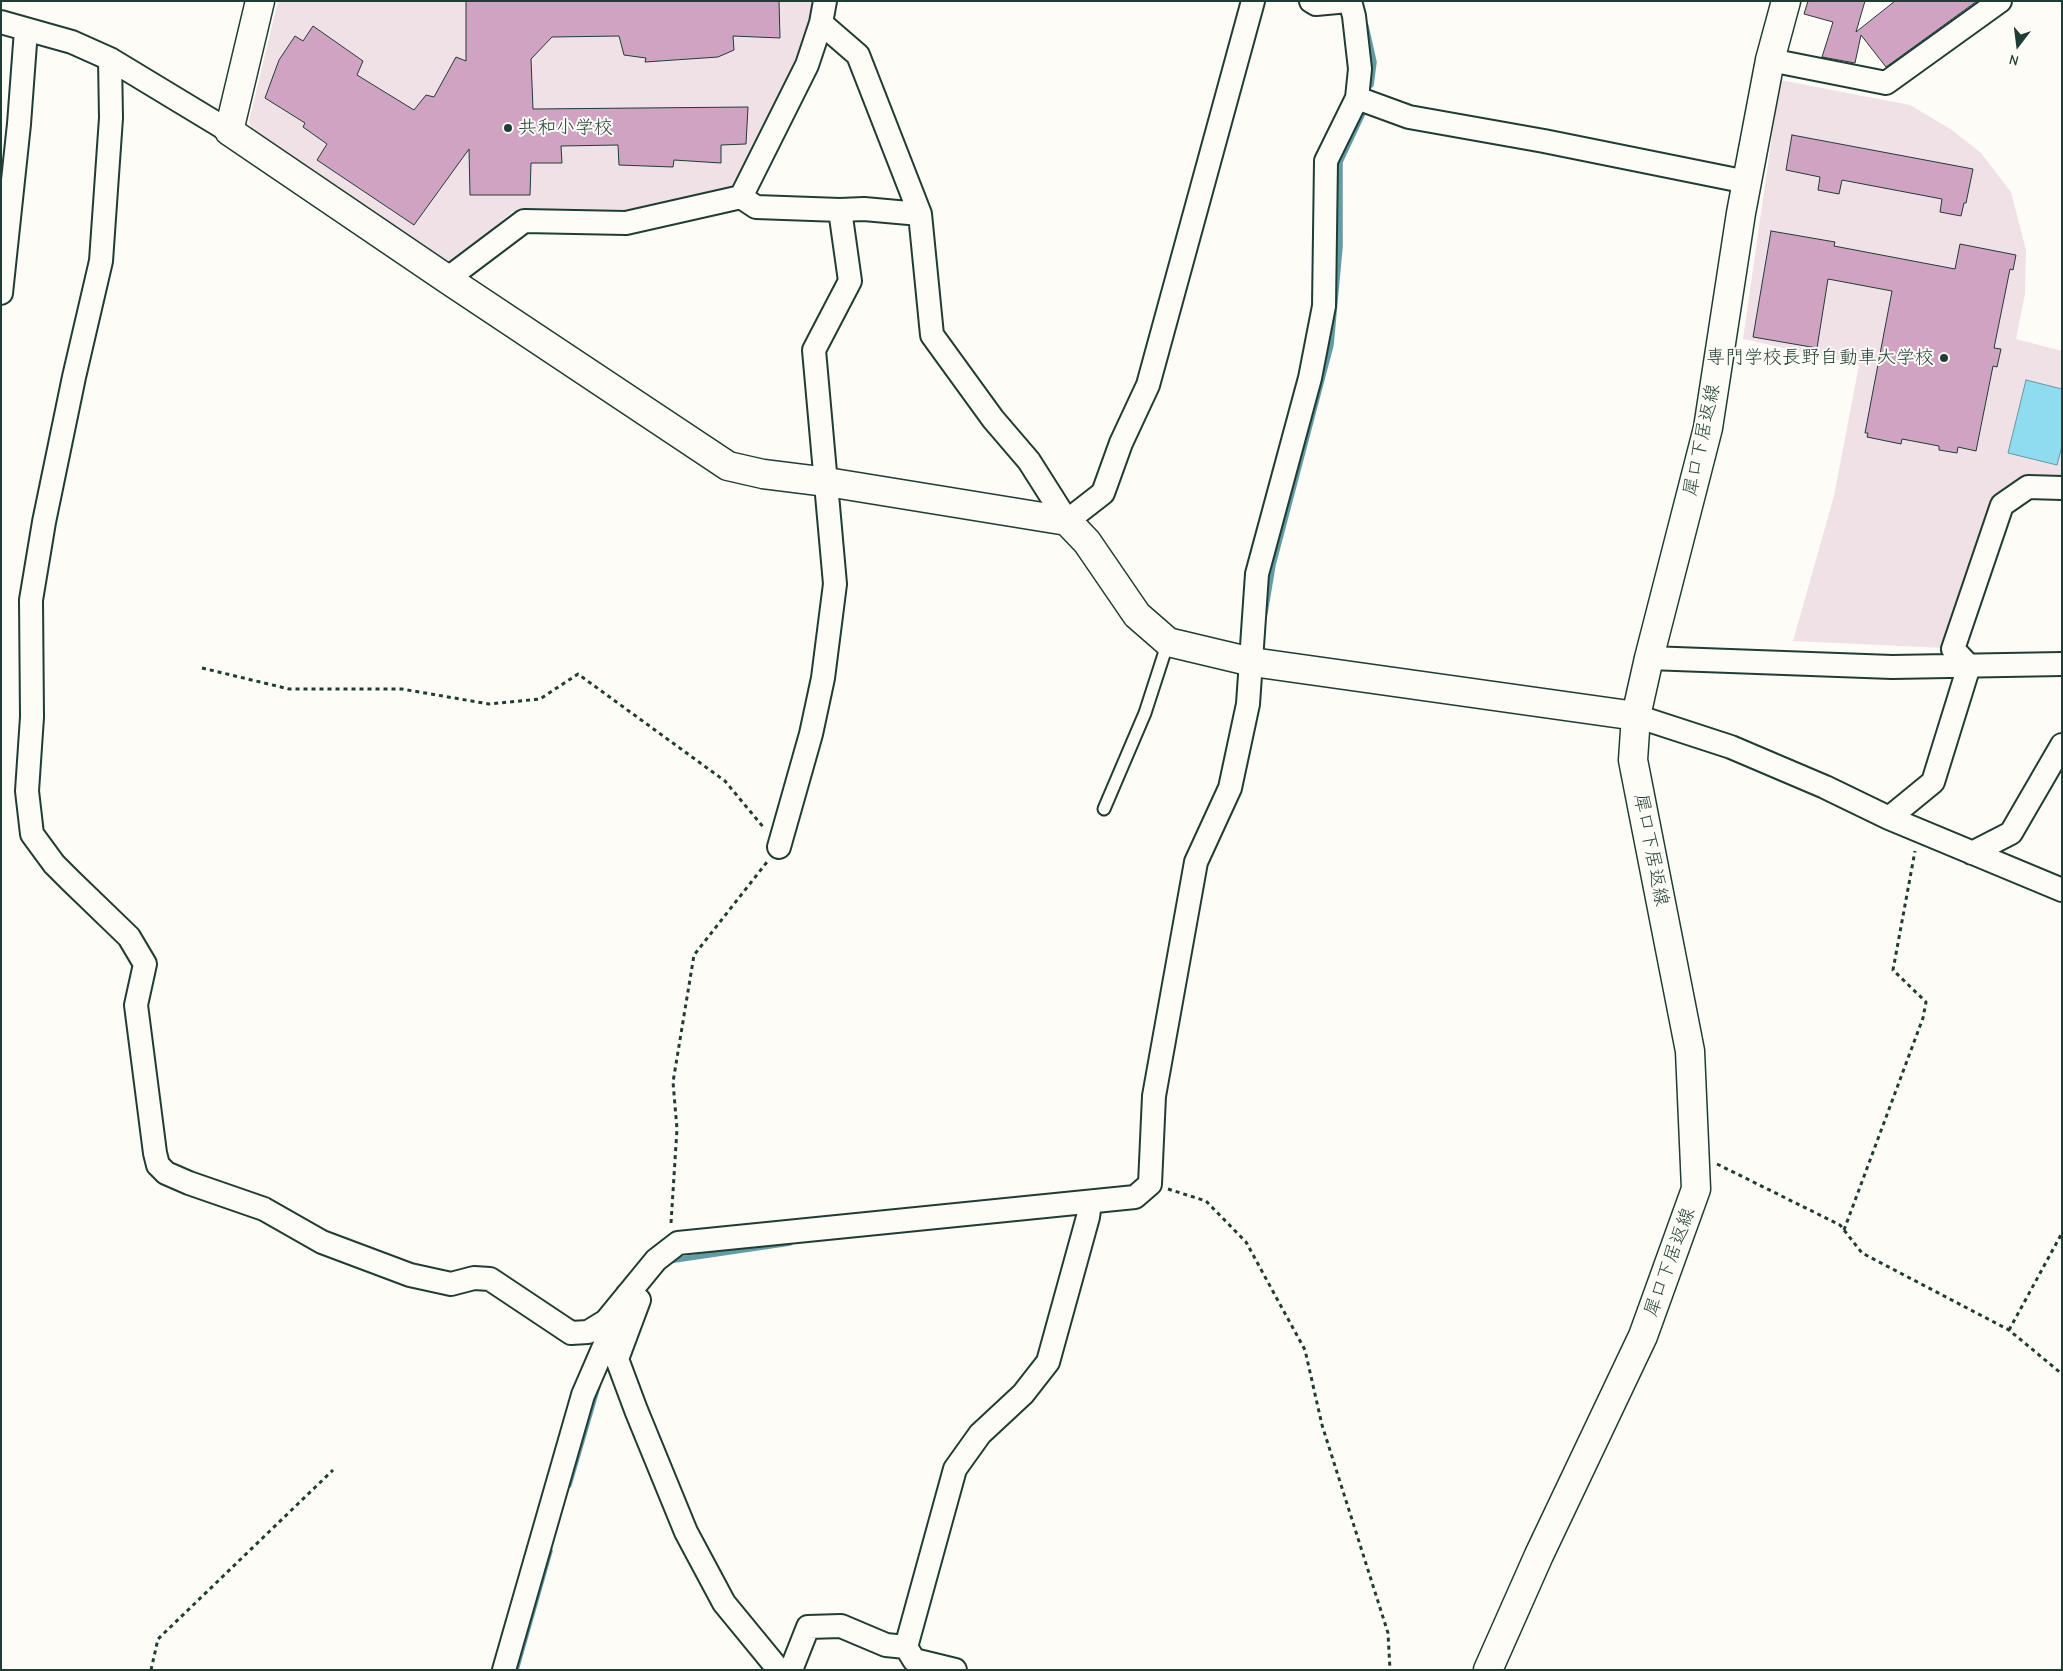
<!DOCTYPE html>
<meta charset="utf-8">
<style>
body{margin:0}
#map{position:relative;width:2063px;height:1671px;overflow:hidden;background:#fdfcf7;font-family:"Comic Neue",sans-serif}
canvas{display:block}
.frame{position:absolute;inset:0;border:2px solid #1f3d34;pointer-events:none}
.north{position:absolute;left:1993px;top:20px;width:50px;height:50px;-webkit-text-stroke:4px #fdfcf7;paint-order:stroke;rotate:195deg;font-size:14px;font-weight:700;line-height:20px;text-align:center;color:#1f3d34}
.north::after{content:'';display:block;margin:auto;width:18px;height:22px;background:#1f3d34;clip-path:polygon(50% 0,100% 100%,50% 72%,0 100%)}
</style>
<div id="map">
<canvas width="2063" height="1671"></canvas>
<div class="frame"></div>
<div class="north">N</div>
</div>
<script>
const context = document.querySelector('canvas').getContext('2d');
context.lineJoin = 'round';
function fillPath(path, color) { context.fillStyle = color; context.fill(path, 'evenodd'); }
const shape = rows => new Path2D(rows.map(r => 'M' + r).join(''));
function strokePath(path, color, width, dash) { context.strokeStyle = color; context.lineWidth = width; context.lineCap = dash ? 'butt' : 'round'; context.setLineDash(dash || []); context.stroke(path); }
function label(font, color, halo, rows, align = 'center') {
  context.font = font + ' "Comic Neue","Klee One",sans-serif'; context.lineWidth = 4; context.setLineDash([]); context.textBaseline = 'middle'; context.strokeStyle = halo; context.fillStyle = color; for (const [text, x, y, turn = 0] of rows) {
    context.save(); context.translate(x, y); context.rotate((+turn || 0) * Math.PI / 180); context.textAlign = isNaN(turn) ? turn : align; if (halo) context.strokeText(text, 0, 0); context.fillText(text, 0, 0); context.restore();
  }
}
fillPath(shape([
 [278,1,813,1,799,60,733,190,633,213,512,212,453,262,436,261,254,136,249,121],
 [1780,80,1910,105,1952,130,1981,153,2011,192,2026,250,2025,294,2016,339,2062,351,2062,484,2023,480,1944,648,1793,641,1834,496,1859,365,1743,339]
]), '#f0e1e7');
const water = shape([
 [2026,380,2062,389,2062,446,2057,465,2008,453,2026,380]
]);
fillPath(water, '#8fdbef');
strokePath(water, '#629ca4', 1);
strokePath(shape([
 [1366,26,1374,62,1371,85],
 [1265,613,1273,565,1331,345,1340,247,1340,162,1363,113],
 [668,1261,790,1243],
 [569,1485,598,1386],
 [516,1670,550,1551]
]), '#629ca4', 5.5);
const building = shape([
 [466,1,779,1,780,38,733,36,734,50,718,57,645,62,646,58,624,55,619,36,552,37,531,59,533,109,748,107,746,144,721,145,721,163,674,160,673,167,619,165,618,145,561,146,562,163,531,163,530,195,470,195,469,149,414,225,317,160,327,144,303,127,305,123,265,98,279,60,295,36,303,41,313,26,363,61,357,75,414,110,426,95,434,97,456,57,466,61,466,1],
 [1808,1,1865,1,1856,32,1895,1,1977,1,1886,67,1861,35,1855,63,1822,57,1833,22,1804,14,1808,1],
 [1792,135,1973,169,1966,203,1964,203,1961,216,1940,212,1942,199,1842,180,1839,194,1818,190,1820,177,1786,170,1792,135],
 [1771,231,1835,242,1834,246,1955,269,1960,244,2016,255,2013,270,2010,269,1994,348,2001,349,1997,367,1993,366,1976,451,1958,447,1957,453,1939,450,1939,446,1902,439,1901,444,1867,437,1868,433,1865,433,1892,291,1828,279,1817,348,1753,337,1771,231]
]);
fillPath(building, '#d1a3c3');
strokePath(building, '#1f3d34', 1);
const lane = shape([
 [1104,809,1145,713,1168,642]
]);
const street = shape([
 [1311,1,1316,4,1348,1],
 [1350,1,1354,16,1360,69,1357,98],
 [1,22,72,42,110,59,229,131],
 [821,23,858,55,920,214,932,335,993,419,1029,461,1067,521,1103,493,1121,443,1148,385,1253,1],
 [110,59,111,118,101,261,74,377,44,522,31,600,32,717,27,791,32,834,54,864,70,880,129,937,145,964,136,1005,155,1153,158,1165,166,1173,189,1183,264,1209,322,1242,410,1275,451,1284,474,1278,490,1279,571,1333,588,1332,606,1321,656,1260,678,1243,1135,1197,1150,1184,1154,1096,1196,862,1230,788,1248,704,1257,574,1310,378,1324,306,1326,161,1357,98,1409,117,1544,141,1747,182],
 [1770,60,1886,83,2000,1],
 [741,197,756,207,840,210,864,209,920,214],
 [447,279,524,221,626,223,741,197,807,65,821,23,825,1],
 [1,293,19,124,26,30],
 [1649,658,1892,667,2062,664],
 [1636,716,1731,747,1825,787,1889,818,2062,890],
 [1889,818,1933,782,1969,666,1953,649,2002,505,2028,487,2062,488],
 [779,847,811,734,823,678,835,584,814,350,850,281,840,210],
 [1972,853,2011,833,2062,745],
 [627,1295,639,1300,617,1359,636,1410,686,1532,724,1603,779,1670],
 [504,1670,583,1395,619,1312],
 [791,1670,808,1627,841,1626,886,1645,906,1647],
 [955,1670,914,1660,906,1647,955,1469,980,1434,1023,1394,1048,1362,1088,1217,1090,1203]
]);
const secondary = shape([
 [260,1,229,131,447,279,728,466,763,474,827,482,1067,521,1087,542,1137,615,1168,642,1252,662,1636,716],
 [1488,1670,1539,1555,1643,1336,1696,1189,1690,1051,1633,760,1636,716,1649,658,1708,428,1741,213,1770,60,1786,1]
]);
strokePath(lane, '#1f3d34', 15);
strokePath(street, '#1f3d34', 26);
strokePath(secondary, '#1f3d34', 31);
strokePath(shape([
 [202,668,289,689,402,689,489,704,540,699,578,674,725,781,764,828],
 [1717,1164,1840,1225,1862,1253,2009,1330,2062,1374],
 [1168,1189,1206,1201,1246,1242,1305,1350,1322,1425,1388,1633,1390,1670],
 [671,1223,677,1129,673,1082,694,955,767,862],
 [1844,1230,1923,1018,1926,1002,1893,970,1915,851],
 [2009,1330,2062,1233],
 [151,1670,158,1639,333,1470]
]), '#1f3d34', 3, [4, 4]);
strokePath(lane, '#fdfcf7', 11);
strokePath(street, '#fdfcf7', 22);
strokePath(secondary, '#fdfcf7', 28);
for (const [x, y, r, color] of [
 [508,128,5,"#1f3d34"],
 [1944,358,5,"#1f3d34"]
]) { const dot = new Path2D(); dot.arc(x, y, r, 0, 2 * Math.PI); context.fillStyle = color; context.fill(dot); strokePath(dot, '#fdfcf7', 2); }
label('19px', '#1f3d34', '#fdfcf7', [
 ["共和小学校",518,128],
 ["専門学校長野自動車大学校",1934,358,"right"]
], 'left');
label('19px', '#1f3d34', '#fdfcf7', [
 ["犀口下居返線",1702,440,-78],
 ["犀口下居返線",1651,850,79],
 ["犀口下居返線",1670,1262,-70]
]);
</script>
